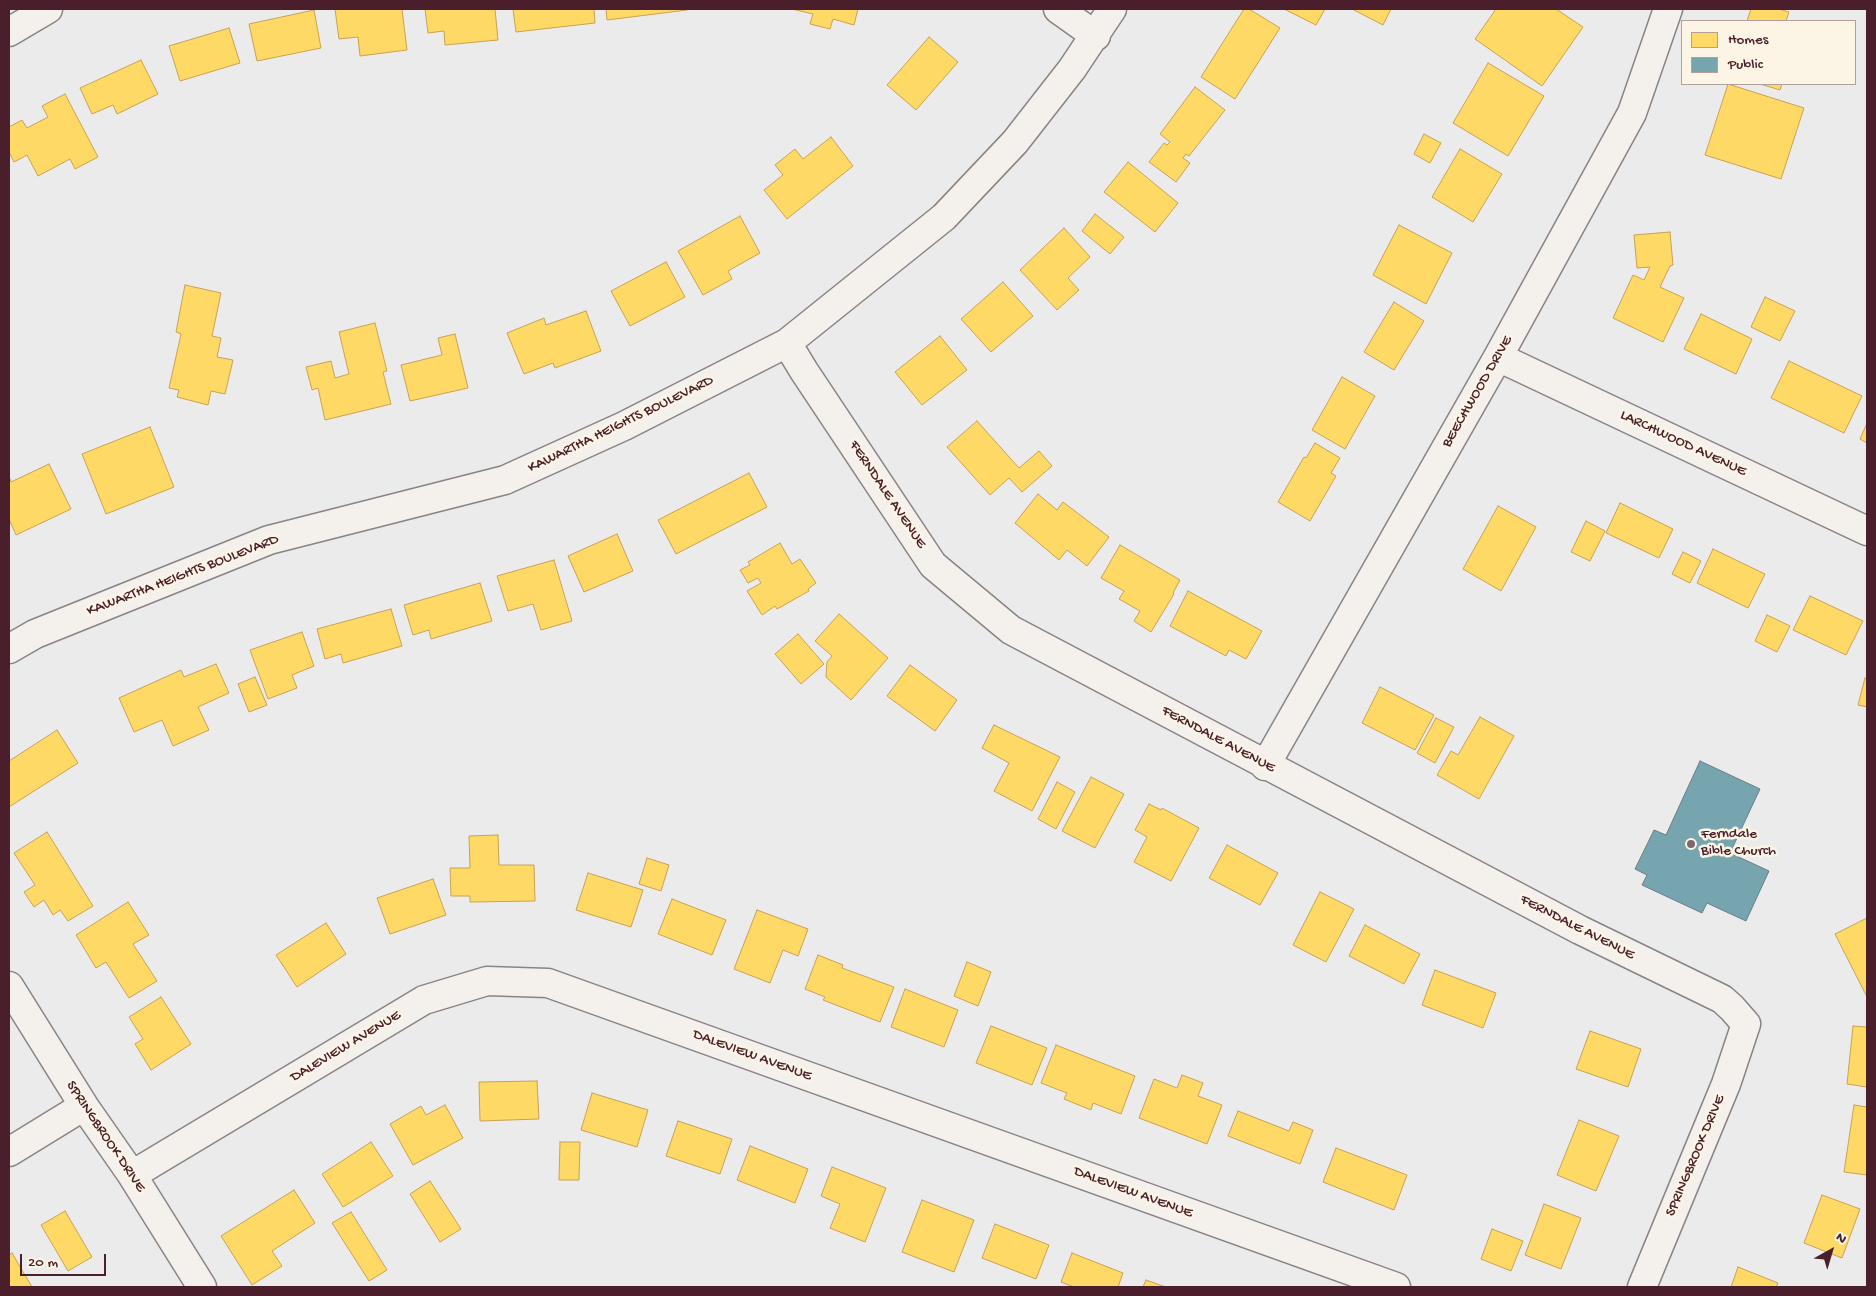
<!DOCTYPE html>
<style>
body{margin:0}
#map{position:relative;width:1876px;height:1296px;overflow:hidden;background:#ebebeb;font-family:"Gochi Hand",sans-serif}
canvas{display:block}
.frame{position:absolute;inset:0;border:10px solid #4a1f2b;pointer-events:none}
.legend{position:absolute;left:1681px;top:20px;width:175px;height:65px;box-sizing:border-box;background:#fcf5e5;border:1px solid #b59f9b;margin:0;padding:6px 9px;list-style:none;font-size:15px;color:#4a1f2b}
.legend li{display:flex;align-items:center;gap:10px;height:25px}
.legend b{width:25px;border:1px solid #b59f9b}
.north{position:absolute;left:1806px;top:1226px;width:50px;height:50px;-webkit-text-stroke:4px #fcf5e5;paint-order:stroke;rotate:39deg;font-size:14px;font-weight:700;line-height:20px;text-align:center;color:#4a1f2b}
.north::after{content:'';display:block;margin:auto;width:18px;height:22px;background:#4a1f2b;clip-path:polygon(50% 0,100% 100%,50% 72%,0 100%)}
.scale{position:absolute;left:20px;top:1254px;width:86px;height:22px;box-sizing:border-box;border:2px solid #4a1f2b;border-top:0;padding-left:6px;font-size:15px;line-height:18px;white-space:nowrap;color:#4a1f2b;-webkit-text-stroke:4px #fcf5e5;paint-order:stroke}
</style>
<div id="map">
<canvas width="1876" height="1296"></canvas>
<div class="frame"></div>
<ul class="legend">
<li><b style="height:14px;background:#ffd966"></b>Homes</li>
<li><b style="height:14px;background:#76a5af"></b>Public</li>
</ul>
<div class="north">N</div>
<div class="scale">20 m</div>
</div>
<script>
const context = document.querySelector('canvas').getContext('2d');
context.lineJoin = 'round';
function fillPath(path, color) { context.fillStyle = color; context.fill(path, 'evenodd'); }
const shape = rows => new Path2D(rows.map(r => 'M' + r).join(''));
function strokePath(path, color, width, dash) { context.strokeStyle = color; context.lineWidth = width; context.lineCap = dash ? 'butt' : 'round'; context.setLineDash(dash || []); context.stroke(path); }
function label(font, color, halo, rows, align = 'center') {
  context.font = font + ' "Gochi Hand",sans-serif'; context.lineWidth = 5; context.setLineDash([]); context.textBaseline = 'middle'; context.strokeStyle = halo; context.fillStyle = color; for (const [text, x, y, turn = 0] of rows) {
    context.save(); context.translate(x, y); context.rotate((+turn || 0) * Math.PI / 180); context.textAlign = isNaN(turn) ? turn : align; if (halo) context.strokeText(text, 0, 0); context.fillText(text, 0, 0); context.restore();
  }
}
const homes = shape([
 [335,9,402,9,407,50,360,56,358,37,339,39,335,9],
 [425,9,495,9,498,40,445,45,444,31,428,33,425,9],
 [513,9,594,9,595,23,516,32,513,9],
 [606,9,687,9,687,10,607,20,606,9],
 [792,9,858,9,854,25,833,19,830,29,810,24,813,14,792,9],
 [1244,9,1249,9,1280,28,1235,99,1201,77,1244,9],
 [1284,9,1325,9,1316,25,1284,9],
 [1352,9,1391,9,1383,25,1352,9],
 [1496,9,1556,9,1583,27,1542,86,1475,39,1496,9],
 [1751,9,1779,9,1789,12,1786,21,1747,21,1751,9],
 [314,10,321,48,257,61,249,24,314,10],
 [229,28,240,63,180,81,169,46,229,28],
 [929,37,958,62,916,110,887,85,929,37],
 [141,60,158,94,117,114,113,105,92,114,80,88,141,60],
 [1488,63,1544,96,1508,156,1453,123,1488,63],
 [1728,84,1804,108,1781,179,1705,155,1728,84],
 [1760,84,1782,84,1780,90,1760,84],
 [1195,87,1225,110,1189,156,1186,154,1183,158,1190,163,1176,182,1149,162,1164,143,1167,145,1170,142,1160,134,1195,87],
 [65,94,98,157,75,169,70,159,38,176,27,155,14,162,9,152,9,127,22,120,27,128,48,117,42,106,65,94],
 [1424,134,1441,143,1430,163,1414,154,1424,134],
 [831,137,853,166,787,219,764,190,783,175,775,165,795,149,803,159,831,137],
 [1460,149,1502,174,1473,222,1432,197,1460,149],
 [1128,162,1178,203,1155,232,1104,192,1128,162],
 [1095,214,1124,237,1110,254,1082,231,1095,214],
 [740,216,760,253,728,271,732,279,703,295,678,251,740,216],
 [1399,225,1452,253,1426,304,1373,275,1399,225],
 [1064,228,1090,257,1068,278,1079,290,1057,310,1020,270,1064,228],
 [1670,232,1673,265,1670,266,1660,287,1684,298,1663,342,1613,318,1633,275,1644,280,1650,267,1637,268,1634,235,1670,232],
 [666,262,685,297,630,326,611,291,666,262],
 [1003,282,1033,316,991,352,961,319,1003,282],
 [185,285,221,293,212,336,221,338,217,357,233,360,225,394,211,391,208,405,177,397,179,390,169,388,181,334,176,332,185,285],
 [1765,297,1795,311,1780,341,1751,327,1765,297],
 [1394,302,1424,321,1394,370,1364,352,1394,302],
 [586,311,601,351,555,368,553,363,524,374,507,333,544,318,546,325,586,311],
 [1701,314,1752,339,1736,374,1684,349,1701,314],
 [375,323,387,371,383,372,391,404,325,420,318,388,312,390,306,367,331,361,335,378,349,374,339,332,375,323],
 [455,334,468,388,410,401,401,365,442,355,438,338,455,334],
 [940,336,967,370,922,405,895,372,940,336],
 [1789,361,1862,396,1844,433,1771,398,1789,361],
 [1342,377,1375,396,1345,449,1312,430,1342,377],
 [977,421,1019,468,1039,451,1052,466,1022,492,1009,478,990,495,947,447,977,421],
 [1867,423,1867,443,1860,439,1867,423],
 [150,427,174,487,106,514,82,454,150,427],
 [1315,443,1340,458,1331,473,1336,476,1310,521,1278,502,1304,457,1306,458,1315,443],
 [49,464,71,509,16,535,9,519,9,476,11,482,49,464],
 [749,473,767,507,676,554,658,520,749,473],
 [1038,494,1057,510,1063,502,1109,537,1087,566,1067,550,1059,560,1015,523,1038,494],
 [1620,503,1673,529,1659,558,1606,533,1620,503],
 [1498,506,1536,527,1501,591,1463,569,1498,506],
 [1586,521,1605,531,1590,561,1571,552,1586,521],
 [617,534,633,571,584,592,568,556,617,534],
 [780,543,792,564,800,559,816,583,808,589,809,591,777,609,775,606,762,615,747,591,761,583,758,578,748,583,740,570,750,565,748,562,780,543],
 [1120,545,1180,580,1173,593,1174,594,1151,632,1134,621,1140,611,1119,599,1124,591,1101,578,1120,545],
 [1713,549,1765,574,1748,608,1697,583,1713,549],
 [1683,552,1701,561,1690,583,1672,574,1683,552],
 [554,560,572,621,541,630,533,604,508,611,497,576,554,560],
 [480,583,492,621,431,639,429,630,413,635,404,605,480,583],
 [1188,591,1262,631,1246,659,1229,650,1226,656,1170,626,1188,591],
 [1810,596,1863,621,1846,655,1793,630,1810,596],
 [391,609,402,646,343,663,341,654,325,659,317,629,391,609],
 [839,614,888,658,851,700,826,677,827,662,832,656,815,641,839,614],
 [1767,615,1790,626,1777,652,1755,641,1767,615],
 [302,632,314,666,292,675,297,688,268,699,250,650,302,632],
 [798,634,824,664,801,684,775,654,798,634],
 [216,664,229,693,198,707,209,730,173,746,162,720,134,732,119,698,181,670,184,677,216,664],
 [910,665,957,700,935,731,887,696,910,665],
 [255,677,267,705,249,712,238,684,255,677],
 [1865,678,1867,678,1867,707,1858,705,1865,678],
 [1380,687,1434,715,1415,750,1362,723,1380,687],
 [1480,717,1514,736,1479,799,1437,775,1451,751,1458,755,1480,717],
 [1436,718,1454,727,1435,763,1417,753,1436,718],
 [994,725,1060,757,1032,811,994,791,1009,763,982,748,994,725],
 [57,730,78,763,9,807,9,761,57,730],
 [1091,777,1124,794,1095,848,1062,831,1091,777],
 [1057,782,1075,792,1056,829,1038,819,1057,782],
 [1149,804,1161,810,1162,808,1199,828,1171,881,1134,862,1147,837,1135,830,1149,804],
 [47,832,93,906,68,921,60,910,53,915,44,900,34,907,24,892,35,885,14,853,47,832],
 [498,835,499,865,534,865,535,901,470,902,470,896,451,896,450,868,470,868,469,836,498,835],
 [1227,845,1278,873,1260,905,1209,878,1227,845],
 [647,858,669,865,661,891,639,884,647,858],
 [588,873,643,890,631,927,576,910,588,873],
 [433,879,446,915,390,934,377,898,433,879],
 [1320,892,1354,909,1326,962,1293,945,1320,892],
 [672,899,726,920,712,955,658,934,672,899],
 [128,902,149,935,133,944,157,981,129,998,106,962,96,968,76,935,128,902],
 [757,910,808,929,798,956,783,950,770,983,734,969,757,910],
 [1867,918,1867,997,1835,934,1867,918],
 [326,923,346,954,297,987,276,955,326,923],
 [1365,925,1420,954,1404,984,1349,956,1365,925],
 [818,955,843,965,842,968,894,987,880,1022,823,1000,825,997,805,989,818,955],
 [967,962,991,972,978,1006,954,996,967,962],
 [1435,970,1496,993,1483,1028,1422,1005,1435,970],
 [905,989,958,1010,944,1047,891,1027,905,989],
 [161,997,191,1044,151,1070,135,1044,143,1039,129,1017,161,997],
 [991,1026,1047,1048,1032,1085,976,1063,991,1026],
 [1853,1026,1867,1027,1867,1087,1847,1084,1853,1026],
 [1590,1031,1641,1049,1628,1087,1576,1069,1590,1031],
 [1056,1045,1135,1076,1121,1114,1093,1103,1091,1110,1064,1099,1067,1093,1041,1083,1056,1045],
 [1182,1075,1203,1083,1198,1096,1222,1105,1207,1144,1139,1118,1154,1079,1177,1088,1182,1075],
 [537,1081,539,1119,480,1121,479,1082,537,1081],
 [592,1093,648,1110,637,1147,581,1130,592,1093],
 [445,1105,463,1138,413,1165,390,1124,421,1106,426,1115,445,1105],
 [1854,1105,1867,1107,1867,1175,1844,1172,1854,1105],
 [1238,1111,1289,1131,1293,1122,1313,1130,1300,1164,1228,1136,1238,1111],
 [1579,1120,1619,1136,1596,1191,1557,1175,1579,1120],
 [678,1121,732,1139,720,1174,666,1156,678,1121],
 [371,1142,393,1176,343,1207,322,1174,371,1142],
 [560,1142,580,1142,579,1180,559,1180,560,1142],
 [750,1146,808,1169,795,1203,737,1180,750,1146],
 [1336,1148,1407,1175,1394,1210,1323,1182,1336,1148],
 [832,1167,886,1188,865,1242,830,1228,840,1204,821,1196,832,1167],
 [430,1181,461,1229,440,1242,410,1194,430,1181],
 [294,1190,315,1223,272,1251,282,1266,252,1285,221,1236,294,1190],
 [1822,1195,1860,1209,1842,1258,1804,1243,1822,1195],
 [922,1200,974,1220,954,1272,902,1252,922,1200],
 [1544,1204,1581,1218,1561,1269,1525,1255,1544,1204],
 [65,1211,92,1257,68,1271,41,1225,65,1211],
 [351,1212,387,1270,369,1281,332,1223,351,1212],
 [995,1224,1049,1245,1036,1279,982,1258,995,1224],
 [1492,1229,1523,1241,1511,1271,1481,1259,1492,1229],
 [12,1253,32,1287,9,1287,9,1255,12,1253],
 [1072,1253,1123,1273,1118,1287,1074,1287,1061,1282,1072,1253],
 [1738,1267,1778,1283,1776,1287,1731,1287,1738,1267],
 [1146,1280,1163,1286,1165,1287,1143,1287,1146,1280]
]);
fillPath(homes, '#ffd966');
strokePath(homes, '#c9a154', 1);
const public = shape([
 [1700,761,1760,789,1730,853,1769,871,1746,921,1707,903,1702,913,1642,885,1647,875,1635,869,1654,830,1666,835,1700,761]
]);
fillPath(public, '#76a5af');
strokePath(public, '#697d87', 1);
const minor = shape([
 [1058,9,1096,36],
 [9,32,48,9],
 [787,343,804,371,933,565,1011,630,1580,930,1722,999,1732,1008,1746,1024,1726,1084,1642,1287],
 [1498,357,1867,531],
 [9,649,35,634,269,540,505,480,624,426,787,343,944,217,1015,142,1072,69,1112,9],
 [1265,766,1498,357,1632,113,1668,9],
 [9,986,84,1106,132,1175,202,1287],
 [9,1152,84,1106],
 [132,1175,424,1000,487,981,548,983,1396,1287]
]);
strokePath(minor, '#8b8285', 31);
strokePath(minor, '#f4f1ec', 28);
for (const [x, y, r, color] of [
 [1691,844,5,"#82666e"]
]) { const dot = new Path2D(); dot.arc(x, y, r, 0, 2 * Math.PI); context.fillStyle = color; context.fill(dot); strokePath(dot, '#fcf5e5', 2); }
label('15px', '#4a1f2b', '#fcf5e5', [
 ["BEECHWOOD DRIVE",1478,392,-60],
 ["KAWARTHA HEIGHTS BOULEVARD",621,425,-26],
 ["LARCHWOOD AVENUE",1683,444,25],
 ["FERNDALE AVENUE",887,495,56],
 ["KAWARTHA HEIGHTS BOULEVARD",183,576,-21],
 ["FERNDALE AVENUE",1218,740,28],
 ["FERNDALE AVENUE",1577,928,27],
 ["DALEVIEW AVENUE",346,1047,-31],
 ["DALEVIEW AVENUE",752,1056,20],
 ["SPRINGBROOK DRIVE",105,1137,56],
 ["SPRINGBROOK DRIVE",1696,1156,-67],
 ["DALEVIEW AVENUE",1133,1193,20]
]);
label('15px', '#4a1f2b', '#fcf5e5', [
 ["Ferndale",1701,835],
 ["Bible Church",1701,852]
], 'left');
</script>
